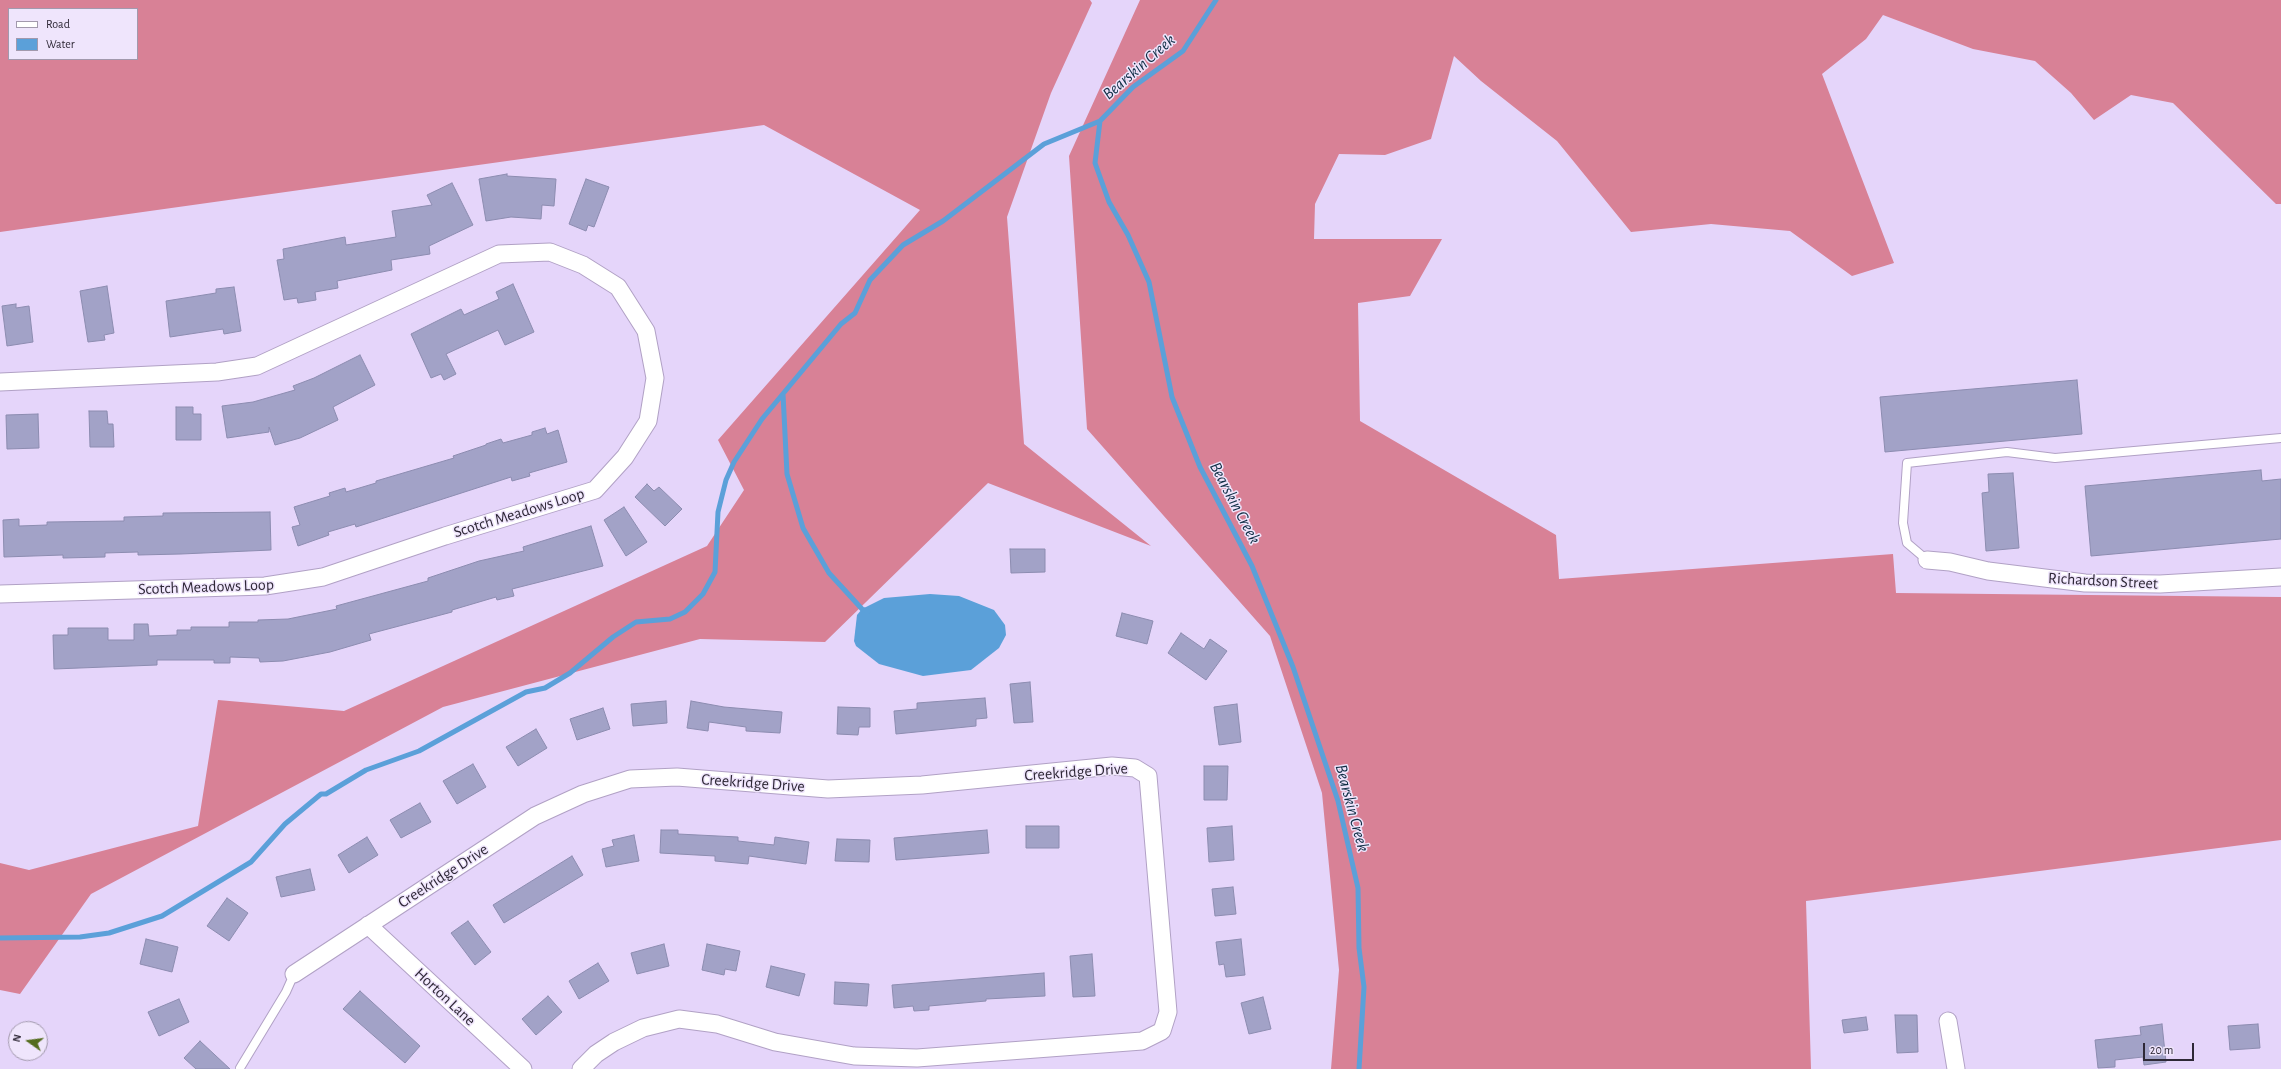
<!DOCTYPE html>
<style>
body{margin:0}
#map{position:relative;width:2281px;height:1069px;overflow:hidden;background:#e5d5fa;font-family:"Alegreya Sans",sans-serif}
canvas{display:block}
.legend{position:absolute;left:8px;top:8px;width:130px;height:52px;box-sizing:border-box;background:#efe5fc;border:1px solid #a299ad;margin:0;padding:5px 7px;list-style:none;font-size:12px;color:#2e2836}
.legend li{display:flex;align-items:center;gap:8px;height:20px}
.legend b{width:20px;border:1px solid #a299ad}
.north{position:absolute;left:8px;top:1021px;width:40px;height:40px;box-sizing:border-box;background:#efe5fc;border:1px solid #a299ad;border-radius:50%;rotate:284deg;font-size:11px;font-weight:700;line-height:16px;text-align:center;color:#2e2836}
.north::after{content:'';display:block;margin:auto;width:14px;height:18px;background:#546c1d;clip-path:polygon(50% 0,100% 100%,50% 72%,0 100%)}
.scale{position:absolute;left:2143px;top:1043px;width:51px;height:18px;box-sizing:border-box;border:2px solid #2e2836;border-top:0;padding-left:5px;font-size:12px;line-height:14px;white-space:nowrap;color:#2e2836;-webkit-text-stroke:3px #efe5fc;paint-order:stroke}
</style>
<div id="map">
<canvas width="2281" height="1069"></canvas>
<ul class="legend">
<li><b style="height:5px;background:#fff"></b>Road</li>
<li><b style="height:11px;background:#5ba0d9"></b>Water</li>
</ul>
<div class="north">N</div>
<div class="scale">20 m</div>
</div>
<script>
const context = document.querySelector('canvas').getContext('2d');
context.lineJoin = 'round';
function fillPath(path, color) { context.fillStyle = color; context.fill(path, 'evenodd'); }
const shape = rows => new Path2D(rows.map(r => 'M' + r).join(''));
function strokePath(path, color, width, dash) { context.strokeStyle = color; context.lineWidth = width; context.lineCap = dash ? 'butt' : 'round'; context.setLineDash(dash || []); context.stroke(path); }
function label(font, color, halo, rows, align = 'center') {
  context.font = font + ' "Alegreya Sans",sans-serif'; context.lineWidth = 3; context.setLineDash([]); context.textBaseline = 'middle'; context.strokeStyle = halo; context.fillStyle = color; for (const [text, x, y, turn = 0] of rows) {
    context.save(); context.translate(x, y); context.rotate((+turn || 0) * Math.PI / 180); context.textAlign = isNaN(turn) ? turn : align; if (halo) context.strokeText(text, 0, 0); context.fillText(text, 0, 0); context.restore();
  }
}
fillPath(shape([
 [0,0,1090,0,1092,3,1051,93,1007,217,1024,444,1151,546,988,483,825,642,700,639,443,707,91,894,20,994,0,990,0,863,29,870,198,826,218,700,344,711,707,546,744,490,718,440,920,210,764,125,0,232],
 [9,9,137,9,137,59,9,59],
 [1140,0,2281,0,2281,204,2276,204,2173,103,2131,95,2094,120,2071,93,2035,61,1973,49,1883,15,1866,39,1822,74,1894,263,1852,276,1790,231,1711,224,1631,232,1557,141,1481,81,1454,56,1431,139,1385,155,1339,154,1315,204,1314,239,1442,239,1410,296,1358,303,1360,421,1556,535,1559,579,1893,554,1896,593,2281,597,2281,840,1806,901,1811,1069,1331,1069,1339,970,1322,793,1270,636,1087,429,1069,156]
]), '#d88196');
fillPath(shape([
 [930,594,959,596,994,610,1005,625,1006,635,999,648,971,670,923,676,879,664,856,646,854,641,857,615,862,609,884,598]
]), '#5ba0d9');
strokePath(shape([
 [1216,0,1183,51,1133,87,1100,121,1095,163,1109,202,1128,235,1149,282,1172,397,1200,467,1252,566,1293,667,1338,801,1358,888,1359,948,1364,987,1359,1069],
 [783,394,787,474,803,528,829,573,862,609,868,611],
 [0,938,80,937,109,933,162,916,251,862,285,824,321,794,326,794,366,770,419,751,526,692,545,688,570,673,613,637,636,622,670,619,685,612,703,594,715,572,718,512,726,480,734,462,762,419,841,324,855,313,870,280,903,245,943,221,1044,144,1100,121]
]), '#5ba0d9', 5);
const building = shape([
 [507,174,507,176,556,179,554,206,542,205,541,219,511,217,486,221,479,179,507,174],
 [586,179,609,187,594,227,588,225,586,231,569,224,586,179],
 [452,183,473,225,429,246,430,254,391,260,392,270,337,281,338,288,315,292,316,300,298,303,297,298,284,300,277,260,284,259,283,249,345,237,346,245,396,237,392,211,432,205,427,195,452,183],
 [513,284,534,332,505,345,498,330,446,354,456,374,444,380,441,374,431,378,411,334,461,309,464,315,499,299,496,292,513,284],
 [107,286,114,333,104,335,105,340,88,342,80,291,107,286],
 [234,287,241,331,224,334,223,329,170,337,166,301,216,293,216,289,234,287],
 [16,304,16,308,29,306,33,342,7,346,2,306,16,304],
 [360,355,375,385,333,407,338,420,300,438,275,445,269,427,269,432,227,438,222,406,253,402,295,390,293,386,314,378,360,355],
 [2077,380,2082,434,1885,452,1880,397,2077,380],
 [176,407,193,407,193,414,201,414,201,440,176,440,176,407],
 [89,411,107,411,108,424,113,424,114,447,90,447,89,411],
 [38,414,39,448,7,449,6,415,38,414],
 [545,428,547,434,558,430,567,462,529,473,530,476,512,481,511,477,356,527,355,524,328,532,329,535,298,546,292,527,300,525,294,507,330,496,329,493,345,488,346,492,376,483,376,481,454,458,453,456,486,445,486,444,501,439,503,443,532,435,532,432,545,428],
 [2261,470,2262,481,2281,479,2281,539,2091,556,2085,486,2261,470],
 [2013,473,2019,548,1986,551,1982,493,1989,492,1988,474,2013,473],
 [647,484,654,491,659,487,682,509,665,526,635,497,647,484],
 [624,507,647,542,626,556,604,520,624,507],
 [270,512,271,550,181,554,138,555,138,552,105,553,105,557,63,558,63,555,4,557,3,520,19,519,19,526,47,525,47,522,124,521,124,517,163,516,163,513,270,512],
 [591,526,603,566,512,589,514,596,497,600,496,597,452,610,452,612,369,634,371,640,330,652,283,661,260,662,259,658,230,657,230,663,214,663,214,660,157,660,157,665,54,669,53,635,68,635,68,628,108,628,108,640,134,640,134,624,148,624,149,636,177,635,177,630,191,630,191,627,229,627,229,622,258,622,258,620,288,619,337,609,336,606,428,581,428,578,479,561,524,551,523,547,591,526],
 [1010,549,1045,549,1045,572,1011,573,1010,549],
 [1122,613,1153,621,1147,644,1116,636,1122,613],
 [1181,633,1204,649,1210,639,1227,651,1206,680,1168,653,1181,633],
 [1030,682,1033,722,1014,723,1010,684,1030,682],
 [985,698,987,718,976,719,976,726,896,734,894,711,917,709,917,703,985,698],
 [666,701,667,723,633,726,631,704,666,701],
 [691,701,724,707,782,712,780,733,746,731,746,727,709,722,708,731,687,728,691,701],
 [1237,704,1241,742,1219,745,1214,707,1237,704],
 [838,707,870,708,870,727,859,727,858,735,837,734,838,707],
 [603,708,610,729,577,740,570,719,603,708],
 [536,729,547,748,518,766,506,747,536,729],
 [473,764,486,787,457,804,443,781,473,764],
 [1204,766,1228,766,1227,800,1204,800,1204,766],
 [420,803,431,822,401,838,390,820,420,803],
 [1026,826,1059,826,1059,848,1026,848,1026,826],
 [1232,826,1234,860,1209,862,1207,828,1232,826],
 [661,830,678,830,678,834,738,837,738,841,774,845,775,837,809,842,806,864,749,856,748,864,715,861,715,856,660,853,661,830],
 [987,830,989,853,896,860,894,838,987,830],
 [634,835,639,861,606,867,602,849,614,846,612,840,634,835],
 [367,837,378,855,349,873,338,855,367,837],
 [837,839,870,840,869,862,835,861,837,839],
 [572,856,583,875,504,923,493,905,572,856],
 [310,869,315,890,281,897,276,877,310,869],
 [1233,887,1236,914,1215,916,1212,889,1233,887],
 [227,898,248,913,229,941,207,926,227,898],
 [468,921,491,952,475,965,451,933,468,921],
 [146,939,178,947,172,972,140,964,146,939],
 [1241,939,1245,975,1226,977,1224,964,1219,965,1216,942,1241,939],
 [664,944,669,966,637,974,631,953,664,944],
 [707,944,740,951,736,971,725,969,724,975,702,970,707,944],
 [1092,954,1095,996,1073,997,1070,956,1092,954],
 [598,963,609,981,579,999,569,981,598,963],
 [771,966,805,974,799,996,766,987,771,966],
 [1044,973,1045,996,986,999,986,1001,929,1006,929,1010,914,1011,913,1006,894,1008,892,985,1044,973],
 [835,982,869,984,867,1006,834,1004,835,982],
 [360,991,420,1046,405,1063,343,1009,360,991],
 [548,996,562,1012,536,1035,522,1019,548,996],
 [1263,997,1271,1029,1249,1034,1241,1003,1263,997],
 [179,999,189,1022,159,1036,148,1012,179,999],
 [1895,1015,1917,1015,1918,1052,1897,1053,1895,1015],
 [1866,1017,1868,1030,1844,1033,1842,1020,1866,1017],
 [2162,1024,2166,1062,2144,1065,2143,1057,2115,1060,2115,1067,2098,1068,2095,1040,2141,1035,2140,1027,2162,1024],
 [2258,1024,2260,1048,2230,1050,2228,1026,2258,1024],
 [200,1041,230,1069,196,1069,184,1058,200,1041]
]);
fillPath(building, '#a2a2c7');
strokePath(building, '#8c8cb0', 1);
const service = shape([
 [1927,560,1907,543,1903,523,1907,463,2007,452,2055,458,2281,438],
 [240,1068,286,992,294,974]
]);
const minor = shape([
 [0,382,217,372,257,366,499,254,550,252,583,265,618,287,646,331,655,378,648,421,625,457,595,490,445,536,323,577,265,586,0,594],
 [1927,560,1950,562,1988,571,2085,583,2160,584,2281,577],
 [368,925,523,1069],
 [294,974,535,816,583,794,630,779,677,777,828,789,922,785,1112,766,1135,768,1148,776,1168,1012,1162,1031,1142,1041,917,1058,854,1056,775,1042,717,1024,679,1019,643,1028,614,1042,596,1054,581,1069],
 [1948,1021,1956,1069]
]);
strokePath(service, '#b1a1c5', 10);
strokePath(minor, '#b1a1c5', 19);
strokePath(service, '#fff', 8);
strokePath(minor, '#fff', 17);
label('16px', '#2e2836', '#efe5fc', [
 ["Scotch Meadows Loop",519,513,-17],
 ["Richardson Street",2103,581,3],
 ["Scotch Meadows Loop",206,587,-2],
 ["Creekridge Drive",1076,772,-4],
 ["Creekridge Drive",753,783,4],
 ["Creekridge Drive",443,876,-33],
 ["Horton Lane",445,997,43]
]);
label('italic 17px', '#0f2d44', '#efe5fc', [
 ["Bearskin Creek",1139,67,-41],
 ["Bearskin Creek",1235,503,62],
 ["Bearskin Creek",1352,808,75]
]);
</script>
